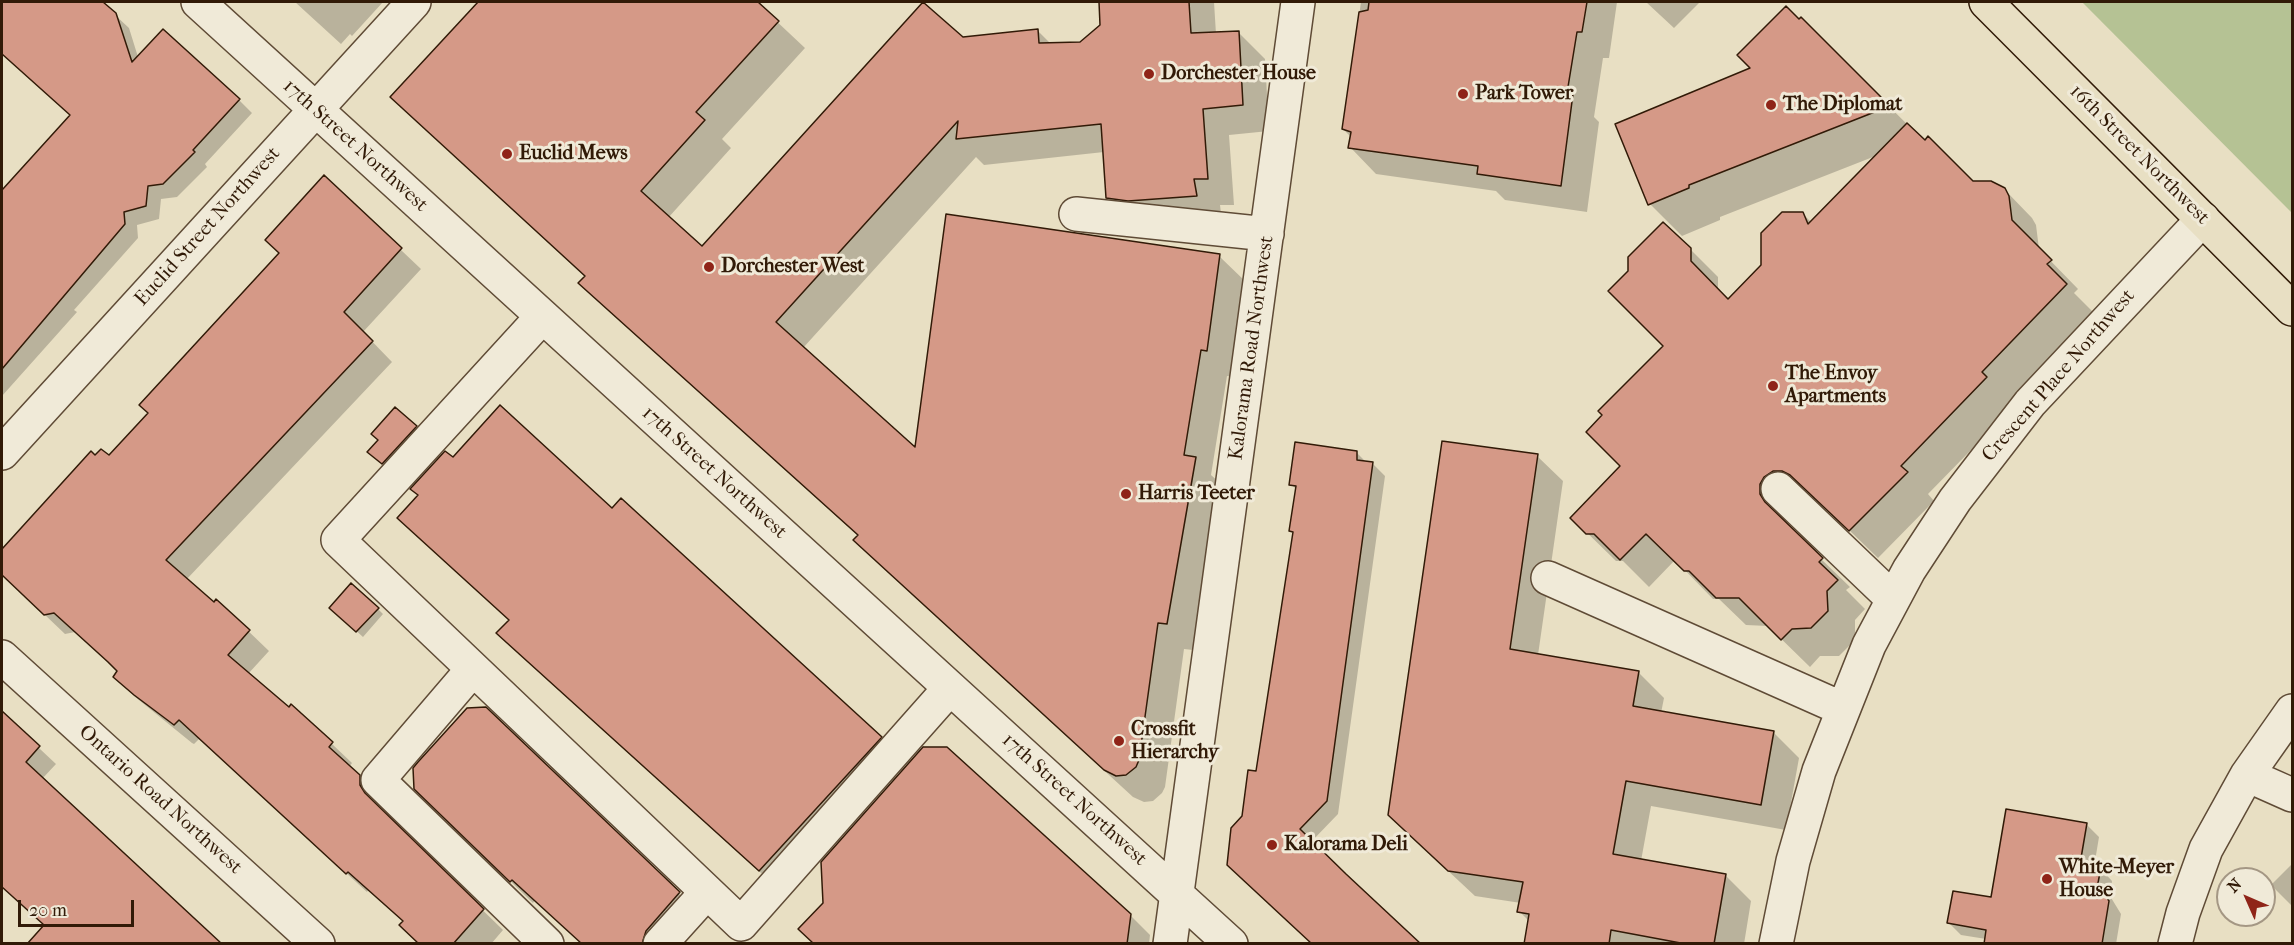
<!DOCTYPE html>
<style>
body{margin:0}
#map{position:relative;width:2294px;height:945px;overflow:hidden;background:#e8dfc3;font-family:"IM FELL French Canon",serif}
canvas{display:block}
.frame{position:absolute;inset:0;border:3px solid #311a07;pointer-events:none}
.north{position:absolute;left:2216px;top:867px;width:60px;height:60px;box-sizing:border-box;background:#f0ead8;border:2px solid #a49784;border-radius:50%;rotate:315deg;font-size:16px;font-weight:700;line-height:24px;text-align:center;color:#311a07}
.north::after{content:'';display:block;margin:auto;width:21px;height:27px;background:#8f2418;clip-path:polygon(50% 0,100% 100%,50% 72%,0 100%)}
.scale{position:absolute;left:18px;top:900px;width:116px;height:27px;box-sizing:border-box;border:3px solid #311a07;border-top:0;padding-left:8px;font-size:18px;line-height:21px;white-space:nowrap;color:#311a07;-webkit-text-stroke:4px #f0ead8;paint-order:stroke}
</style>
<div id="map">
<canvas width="2294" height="945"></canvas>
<div class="frame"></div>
<div class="north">N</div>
<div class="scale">20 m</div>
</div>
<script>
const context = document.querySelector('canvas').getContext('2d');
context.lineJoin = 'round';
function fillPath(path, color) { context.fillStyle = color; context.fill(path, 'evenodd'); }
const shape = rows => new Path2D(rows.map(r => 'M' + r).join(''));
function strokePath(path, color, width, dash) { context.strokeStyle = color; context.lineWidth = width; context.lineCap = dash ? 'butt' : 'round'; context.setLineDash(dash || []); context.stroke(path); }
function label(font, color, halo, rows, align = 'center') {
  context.font = font + ' "IM FELL French Canon",serif'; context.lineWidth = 6; context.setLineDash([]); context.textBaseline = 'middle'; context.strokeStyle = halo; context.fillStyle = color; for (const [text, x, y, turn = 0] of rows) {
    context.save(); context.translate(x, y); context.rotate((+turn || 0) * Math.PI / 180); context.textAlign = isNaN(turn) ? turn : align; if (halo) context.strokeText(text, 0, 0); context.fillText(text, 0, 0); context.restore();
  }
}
fillPath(shape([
 [2082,2,2292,2,2292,213]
]), '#b5c294');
fillPath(shape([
 [2,2,101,2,129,28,138,57,239,100,252,113,205,164,207,167,177,197,161,199,159,219,137,225,138,238,74,310,77,312,2,396,2,192,72,116,2,53],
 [295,2,383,2,352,36,350,34,341,44],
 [479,2,756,2,805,48,722,139,731,148,668,218,702,248,924,3,963,38,1037,30,1051,44,1081,43,1102,25,1101,2,1214,2,1216,34,1239,33,1265,59,1269,131,1229,135,1234,205,1220,205,1222,222,1134,224,1108,198,1104,152,984,165,976,157,803,348,916,450,1219,256,1246,282,1233,377,1227,376,1211,475,1222,485,1193,650,1184,649,1165,787,1162,793,1153,801,1144,802,1133,797,881,566,855,540,858,536,607,309,580,283,585,277,392,97],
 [1361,2,1617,2,1609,58,1603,58,1594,117,1599,122,1587,212,1505,200,1496,191,1376,174,1350,147,1351,137,1343,129],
 [1646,2,1700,2,1674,28],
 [1801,19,1924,141,1972,183,2004,189,2032,218,2036,225,2039,249,2078,289,2074,293,2094,313,2009,401,2014,406,1928,494,1934,501,1878,558,1821,503,1812,498,1801,499,1787,512,1787,523,1791,530,1850,587,1846,590,1865,609,1855,620,1855,640,1839,656,1820,656,1810,667,1768,626,1746,625,1719,599,1713,599,1675,560,1649,587,1623,561,1616,561,1572,518,1622,466,1665,346,1690,249,1718,277,1718,291,1728,301,1763,266,1803,214,1811,222,1878,155,1720,217,1720,220,1682,236,1650,204,1752,68],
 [324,177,421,269,363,332,392,362,186,580,214,604,217,601,269,651,248,674,289,709,292,706,352,763,349,767,379,796,379,806,384,814,503,930,491,944,420,944,404,922,368,890,367,892,199,739,194,744,192,743,134,696,115,677,118,672,75,632,65,634,2,574,2,551,91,453,95,458,109,458,149,413,281,254],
 [416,427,422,433,388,469,375,458],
 [1357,453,1367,463,1373,464,1385,476,1338,814,1311,842,1345,875,1421,944,1314,944,1244,817,1257,773,1294,534,1291,531,1297,490,1291,484],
 [1537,456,1563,481,1538,655,1638,672,1664,698,1661,713,1773,732,1799,758,1786,830,1651,806,1641,861,1725,875,1751,901,1744,944,1525,944,1529,921,1519,911,1521,903,1475,896,1415,840],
 [453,459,881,738,902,758,781,891,519,654,510,621,399,518],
 [331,608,378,609,383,614,363,637],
 [485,708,701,915,676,944,582,944,535,900,533,903,438,811],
 [8,719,56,764,42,779,222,944,44,944,46,925,2,884,2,723],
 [2087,825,2099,837,2094,867,2100,868,2112,881,2110,896,2121,914,2116,944,1985,944,1986,939,1961,935,1949,923,1993,899],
 [2292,864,2292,906,2271,885],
 [1130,915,1150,935,1149,944,815,944]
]), '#0003');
const building = shape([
 [2,2,103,2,116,13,132,62,163,29,240,99,193,150,195,152,163,184,148,186,146,206,124,212,125,224,2,369,2,190,70,115,2,54,2,2],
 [478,2,758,2,779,21,696,112,705,120,641,191,702,246,923,2,963,37,1038,29,1039,43,1080,42,1100,25,1099,2,1189,2,1191,33,1239,31,1243,105,1203,109,1208,179,1194,179,1197,196,1128,201,1106,198,1101,124,956,139,958,121,776,322,915,447,946,214,1220,254,1207,351,1201,350,1184,455,1196,457,1167,624,1158,623,1139,760,1136,767,1126,775,1116,776,1104,770,853,540,858,535,578,283,585,276,390,97,478,2],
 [1369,2,1587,2,1582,32,1577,32,1567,93,1573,94,1561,186,1477,174,1478,166,1348,148,1351,132,1342,129,1359,12,1368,10,1369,2],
 [1786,6,1799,19,1801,17,1890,106,1689,185,1689,188,1648,205,1615,124,1750,68,1737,55,1786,6],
 [1907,123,1925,140,1928,136,1973,181,1991,181,2005,188,2009,196,2012,220,2052,260,2047,264,2067,284,1982,372,1987,377,1901,466,1908,472,1849,531,1790,475,1782,471,1773,471,1764,477,1760,484,1760,494,1765,502,1823,558,1819,562,1838,580,1827,591,1828,611,1811,628,1792,629,1781,640,1739,598,1716,598,1689,571,1684,571,1646,534,1620,560,1594,534,1586,534,1570,518,1620,466,1586,432,1602,415,1598,411,1663,346,1608,291,1628,271,1628,257,1663,222,1691,248,1691,261,1728,299,1761,265,1761,233,1782,212,1803,212,1808,224,1907,123],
 [324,175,402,248,344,312,373,341,166,560,214,602,216,599,250,630,228,655,289,707,291,704,333,742,329,747,360,775,360,785,365,793,484,909,453,944,419,944,399,925,403,921,348,872,346,874,179,720,174,725,134,695,113,677,117,671,108,662,54,613,44,615,2,575,2,549,91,451,95,455,101,449,109,455,148,413,139,405,279,253,265,240,324,175],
 [500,405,612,508,621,498,882,737,759,871,496,633,509,620,397,518,418,495,410,489,445,451,453,457,500,405],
 [395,407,417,426,382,464,367,452,378,440,371,434,395,407],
 [1442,441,1538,454,1510,649,1639,671,1633,706,1774,731,1761,805,1626,781,1613,854,1726,874,1714,944,1686,944,1611,930,1609,944,1524,944,1529,914,1517,912,1523,882,1448,871,1388,815,1442,441],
 [1295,442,1357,451,1357,460,1373,462,1327,801,1300,829,1346,874,1421,944,1312,944,1227,865,1231,828,1242,816,1248,770,1256,771,1293,532,1289,531,1296,486,1289,485,1295,442],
 [351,583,379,608,356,632,329,608,351,583],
 [486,707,680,892,646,931,642,944,582,944,512,880,510,882,414,789,413,768,418,762,467,708,486,707],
 [2,711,40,746,26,762,222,944,27,944,44,925,2,887,2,711],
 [923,747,947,747,1131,914,1127,944,814,944,798,929,823,903,821,862,923,747],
 [2006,809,2087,823,2080,864,2101,867,2098,883,2109,901,2102,944,1984,944,1986,930,1947,923,1953,891,1991,897,2006,809]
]);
fillPath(building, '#d59987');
strokePath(building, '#311a07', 1.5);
const minor = shape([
 [198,2,1231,944],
 [1076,214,1267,234],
 [542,317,338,540,741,924,950,688],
 [2,453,414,2],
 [1778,489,1893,599],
 [1548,578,1843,709],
 [2,657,318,944],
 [473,669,378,780,547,944],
 [2247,775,2292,795],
 [660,944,707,892],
 [1170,944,1298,2],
 [1776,944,1793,861,1819,771,1869,645,1909,570,1955,500,2030,403,2203,219],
 [2175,944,2183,913,2206,849,2247,775,2292,711]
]);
const major = shape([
 [1986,2,2292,309]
]);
strokePath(minor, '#5f4b36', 36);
strokePath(major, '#311a07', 36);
strokePath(minor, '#f0ead8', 33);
strokePath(major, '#e8dfc3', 33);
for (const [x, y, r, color] of [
 [1149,74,6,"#8f2418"],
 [1463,94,6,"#8f2418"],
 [1771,105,6,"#8f2418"],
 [507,154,6,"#8f2418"],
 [709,267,6,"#8f2418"],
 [1773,386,6,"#8f2418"],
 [1126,494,6,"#8f2418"],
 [1119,741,6,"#8f2418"],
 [1272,845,6,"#8f2418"],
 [2047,879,6,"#8f2418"]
]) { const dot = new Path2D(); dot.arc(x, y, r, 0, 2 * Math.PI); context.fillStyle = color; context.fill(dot); strokePath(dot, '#f0ead8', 2); }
label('bold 20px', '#311a07', '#f0ead8', [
 ["Dorchester House",1161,74],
 ["Park Tower",1475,94],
 ["The Diplomat",1783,105],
 ["Euclid Mews",519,154],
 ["Dorchester West",721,267],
 ["The Envoy",1785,374],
 ["Apartments",1785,397],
 ["Harris Teeter",1138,494],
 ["Crossfit",1131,730],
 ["Hierarchy",1131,753],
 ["Kalorama Deli",1284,845],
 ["White-Meyer",2059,868],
 ["House",2059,891]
], 'left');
label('20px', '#311a07', '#f0ead8', [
 ["17th Street Northwest",355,146,42],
 ["16th Street Northwest",2139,155,45],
 ["Euclid Street Northwest",208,227,-48],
 ["Kalorama Road Northwest",1252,348,-82],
 ["Crescent Place Northwest",2059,376,-49],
 ["17th Street Northwest",714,473,42],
 ["Ontario Road Northwest",160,800,42],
 ["17th Street Northwest",1074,800,42]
]);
</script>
